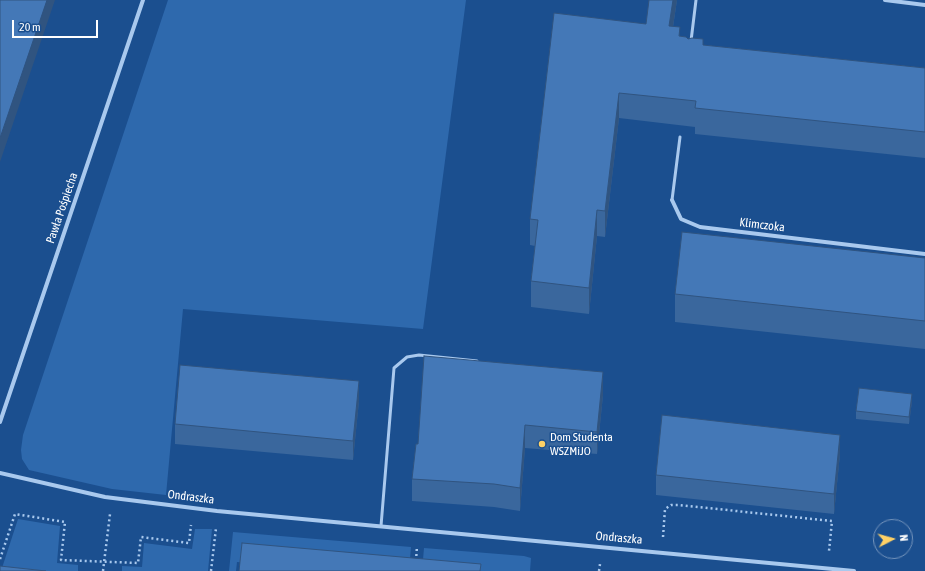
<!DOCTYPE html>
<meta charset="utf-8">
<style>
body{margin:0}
#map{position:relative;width:925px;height:571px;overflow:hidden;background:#1b4f8f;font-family:"Asap Condensed",sans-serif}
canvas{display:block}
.north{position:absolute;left:873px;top:519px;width:40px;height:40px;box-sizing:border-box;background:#1b4f8f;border:1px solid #7695bc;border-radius:50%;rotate:84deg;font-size:11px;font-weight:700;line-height:16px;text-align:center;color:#fff}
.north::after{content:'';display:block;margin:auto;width:14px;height:18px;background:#ffd166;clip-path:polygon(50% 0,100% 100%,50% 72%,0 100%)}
.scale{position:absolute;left:12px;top:20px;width:86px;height:18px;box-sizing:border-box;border:2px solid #fff;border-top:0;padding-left:5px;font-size:12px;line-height:14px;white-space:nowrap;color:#fff;-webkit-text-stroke:3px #1b4f8f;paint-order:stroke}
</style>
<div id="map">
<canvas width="925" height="571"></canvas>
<div class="north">N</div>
<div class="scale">20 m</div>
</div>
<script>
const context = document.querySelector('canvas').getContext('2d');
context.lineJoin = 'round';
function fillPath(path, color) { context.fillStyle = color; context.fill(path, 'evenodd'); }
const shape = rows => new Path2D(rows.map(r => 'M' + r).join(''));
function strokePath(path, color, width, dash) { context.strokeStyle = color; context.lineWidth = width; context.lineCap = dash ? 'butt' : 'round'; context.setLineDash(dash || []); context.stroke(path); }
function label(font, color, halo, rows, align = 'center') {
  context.font = font + ' "Asap Condensed",sans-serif'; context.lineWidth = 3; context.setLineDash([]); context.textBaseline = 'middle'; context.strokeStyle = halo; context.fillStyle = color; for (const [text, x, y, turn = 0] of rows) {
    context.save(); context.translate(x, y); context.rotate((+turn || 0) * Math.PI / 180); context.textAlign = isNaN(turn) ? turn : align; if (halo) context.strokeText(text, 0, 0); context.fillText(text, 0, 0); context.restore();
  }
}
fillPath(shape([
 [168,0,466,0,423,329,183,309,166,495,112,489,29,470,22,459,21,450,23,435],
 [18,519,60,526,57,563,78,565,78,571,1,571],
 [195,529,212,529,208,571,122,571,122,566,142,567,144,543,192,549],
 [233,532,411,547,409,571,343,571,237,562,236,571,229,571],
 [424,548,524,556,531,558,530,571,422,571]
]), '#2e69ad');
strokePath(shape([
 [663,537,665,509,671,505,679,505,832,521,829,551],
 [0,559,15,514,65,522,61,560,138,563,141,537,189,543,191,525],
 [416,561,417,546],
 [103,571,110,514],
 [211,571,216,528],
 [599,571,600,564]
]), '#a9c9ee', 2.5, [2, 3]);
strokePath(shape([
 [691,41,696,0],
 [672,200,680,137],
 [381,526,394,368,407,357,419,355,477,361]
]), '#a9c9ee', 3);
strokePath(shape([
 [885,0,925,5],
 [672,200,681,219,700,227,925,254],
 [0,422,143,0],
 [0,473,105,497,217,511,854,571]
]), '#a9c9ee', 4);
fillPath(shape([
 [677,0,673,27,680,36,688,39,703,45,925,68,925,158,695,134,695,127,619,118,605,237,597,236,589,314,531,307,531,281,535,246,530,245,530,219],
 [925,258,925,349,675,322,675,294],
 [603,395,597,454,525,448,520,511,494,507,412,501,412,479,418,444],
 [359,401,353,460,175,444,175,424],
 [912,401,909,424,856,419,856,411],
 [840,454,834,514,656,495,656,475]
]), '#3a679d');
fillPath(shape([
 [47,0,55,0,0,162,0,138],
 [673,0,677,0,669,52,669,26],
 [619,93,619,118,605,237,605,211],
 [597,210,597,236,589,314,589,288],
 [603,372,603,395,597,454,597,432],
 [359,381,359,401,353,460,353,441],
 [912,394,912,401,909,424,909,417],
 [525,425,525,448,520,511,520,488],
 [840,435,840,454,834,514,834,494]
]), '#305480');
const building = shape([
 [0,0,47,0,0,138,0,0],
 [649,0,673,0,669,26,680,27,679,36,686,37,688,39,692,38,703,39,703,45,925,68,925,132,695,108,696,101,619,93,605,211,597,210,589,288,531,281,538,220,530,219,554,13,646,24,649,0],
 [682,232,925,258,925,321,675,294,682,232],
 [424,356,603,372,597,432,525,425,520,488,494,484,412,479,416,444,418,444,424,356],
 [180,365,359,381,353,441,175,424,180,365],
 [859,388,912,394,909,417,856,411,859,388],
 [662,415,840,435,834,494,656,475,662,415],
 [242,543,481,564,480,571,239,571,242,543],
 [0,566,46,571,0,571,0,566]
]);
fillPath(building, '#4478b7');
strokePath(building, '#305480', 1);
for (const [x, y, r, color] of [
 [542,444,4,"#ffd166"]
]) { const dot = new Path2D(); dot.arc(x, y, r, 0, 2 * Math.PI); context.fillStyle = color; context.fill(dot); strokePath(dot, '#1b4f8f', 1.5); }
label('12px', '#fff', '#1b4f8f', [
 ["Pawła Pośpiecha",62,208,-71],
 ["Klimczoka",762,225,7],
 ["Ondraszka",191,497,7],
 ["Ondraszka",619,538,5]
]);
label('12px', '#fff', '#1b4f8f', [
 ["Dom Studenta",550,437],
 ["WSZMiJO",550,451]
], 'left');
</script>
